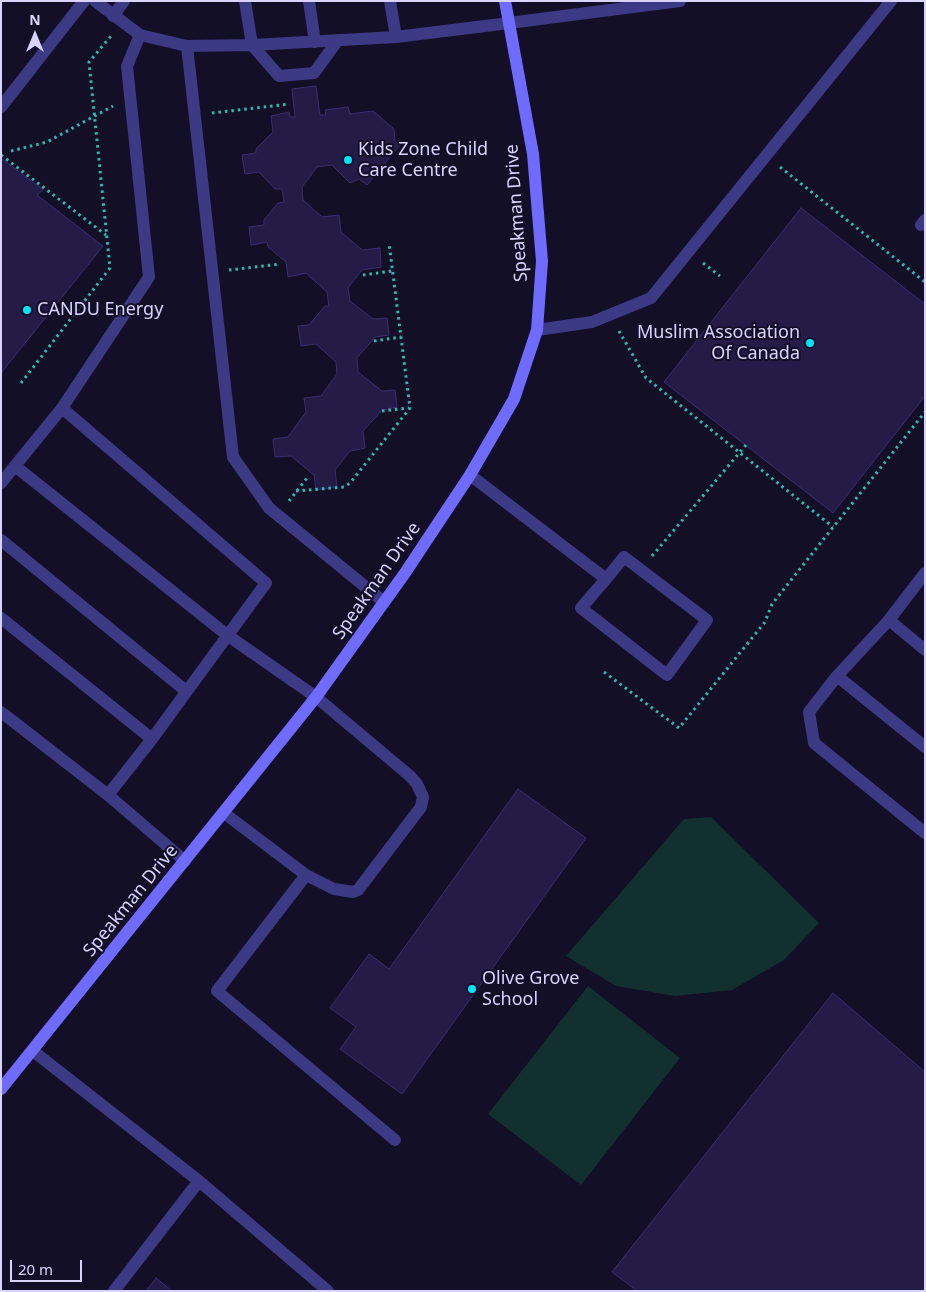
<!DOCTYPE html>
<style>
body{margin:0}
#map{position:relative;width:926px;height:1292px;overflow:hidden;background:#130f26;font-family:"Noto Sans",sans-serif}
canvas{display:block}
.frame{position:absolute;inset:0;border:2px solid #d9d4ff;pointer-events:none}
.north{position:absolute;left:10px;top:10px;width:50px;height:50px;-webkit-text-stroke:4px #130f26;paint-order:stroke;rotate:0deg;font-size:14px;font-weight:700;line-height:20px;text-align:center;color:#d9d4ff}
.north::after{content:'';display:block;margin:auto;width:18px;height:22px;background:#d9d4ff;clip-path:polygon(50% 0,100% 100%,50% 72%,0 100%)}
.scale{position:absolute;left:10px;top:1260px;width:72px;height:22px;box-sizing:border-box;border:2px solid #d9d4ff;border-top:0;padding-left:6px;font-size:15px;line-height:18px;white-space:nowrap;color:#d9d4ff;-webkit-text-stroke:4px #130f26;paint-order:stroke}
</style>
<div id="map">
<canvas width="926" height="1292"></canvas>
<div class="frame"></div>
<div class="north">N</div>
<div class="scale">20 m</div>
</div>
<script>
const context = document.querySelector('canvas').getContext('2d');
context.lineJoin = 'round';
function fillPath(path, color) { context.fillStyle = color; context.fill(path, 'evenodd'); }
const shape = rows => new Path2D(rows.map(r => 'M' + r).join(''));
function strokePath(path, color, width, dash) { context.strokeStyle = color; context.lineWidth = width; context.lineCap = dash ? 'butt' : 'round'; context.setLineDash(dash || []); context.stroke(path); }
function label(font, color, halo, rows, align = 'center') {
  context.font = font + ' "Noto Sans",sans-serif'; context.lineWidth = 4; context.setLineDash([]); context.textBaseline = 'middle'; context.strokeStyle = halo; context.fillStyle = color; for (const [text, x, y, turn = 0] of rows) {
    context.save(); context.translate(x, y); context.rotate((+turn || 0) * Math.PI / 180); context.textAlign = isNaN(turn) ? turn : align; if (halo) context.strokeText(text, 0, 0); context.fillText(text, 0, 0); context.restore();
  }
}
fillPath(shape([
 [711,817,819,923,784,960,732,990,675,996,616,986,566,956,684,819],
 [588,986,680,1058,581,1185,488,1114]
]), '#12302f');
const building = shape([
 [316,86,320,115,326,115,325,110,348,107,350,114,373,111,394,129,395,141,400,145,367,185,359,179,350,183,332,165,317,167,302,187,303,200,322,217,339,215,341,232,362,250,380,248,381,267,362,270,348,288,350,301,373,319,387,318,389,335,375,337,357,358,358,372,382,391,395,390,397,407,382,410,363,431,365,448,350,451,335,470,337,487,316,490,314,475,291,456,275,457,273,439,288,437,306,412,304,398,321,396,337,374,336,362,316,344,301,346,298,326,309,325,325,306,329,306,327,292,306,273,288,277,286,262,268,247,267,242,251,245,249,227,264,225,264,220,278,203,284,202,282,189,275,189,259,172,245,174,242,155,256,153,256,149,273,132,271,116,289,112,290,117,295,117,292,89,316,86],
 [1,158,43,190,37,195,103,246,1,373,1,158],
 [801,208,925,304,925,396,833,513,664,382,801,208],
 [518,789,586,838,402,1094,340,1049,356,1027,330,1008,369,954,389,969,518,789],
 [833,993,925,1072,925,1291,637,1291,612,1272,833,993],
 [156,1278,172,1291,146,1291,156,1278]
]);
fillPath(building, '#241b47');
strokePath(building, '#3b2d73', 1);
strokePath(shape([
 [212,113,289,104],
 [11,151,47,142,113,106],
 [1,155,106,235],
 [780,167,925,282],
 [703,263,720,276],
 [229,270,280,264],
 [363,275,392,271],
 [619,331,646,378,833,527],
 [374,341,401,337],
 [21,383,110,268,89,62,111,36],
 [382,411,409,408],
 [296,491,344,487,350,483,410,408,389,243],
 [289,501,307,478],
 [652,556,746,445],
 [604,672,679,728,765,622,772,604,925,412]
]), '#2fb8b0', 3, [2.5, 4]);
strokePath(shape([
 [95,1,140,35,187,46,252,45,396,37,509,23],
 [245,1,252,45,279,76,314,73,338,40],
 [309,1,315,42],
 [390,1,396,37],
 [113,16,124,1],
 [187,46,233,457,269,508,384,602],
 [1,107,84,1],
 [921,225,925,220],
 [537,330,592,322,651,298,891,1],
 [15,466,227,635,316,697,410,776,417,784,423,797,421,807,358,890,353,892,334,889,306,875,224,813],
 [470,475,606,579,624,557,707,620,667,675,581,608,606,579],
 [1,483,62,408,149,277,127,66,140,35],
 [1,540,186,691],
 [925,573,889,620,837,676,809,712,814,743,925,833],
 [1,618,152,739],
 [889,620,925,650],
 [837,676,925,747],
 [1,712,108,795,152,739,266,583,62,408],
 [108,795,185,861],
 [306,875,217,991,395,1140],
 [33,1051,199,1181,328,1291],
 [114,1291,199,1181]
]), '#3d3a85', 12);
strokePath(shape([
 [509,23,680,1]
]), '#3d3a85', 12);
strokePath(shape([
 [1,1089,316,697,405,573,470,475,514,399,537,330,542,261,533,154,505,1]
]), '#6f6bff', 12);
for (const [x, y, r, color] of [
 [348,160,5,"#00e5ff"],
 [27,310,5,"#00e5ff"],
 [810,343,5,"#00e5ff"],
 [472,989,5,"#00e5ff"]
]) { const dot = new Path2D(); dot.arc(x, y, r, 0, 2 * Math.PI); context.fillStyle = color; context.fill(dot); strokePath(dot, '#130f26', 2); }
label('18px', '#d9d4ff', '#130f26', [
 ["Kids Zone Child",358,150],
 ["Care Centre",358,171],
 ["CANDU Energy",37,310],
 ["Muslim Association",800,333,"right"],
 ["Of Canada",800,354,"right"],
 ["Olive Grove",482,979],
 ["School",482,1000]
], 'left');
label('18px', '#d9d4ff', '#130f26', [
 ["Speakman Drive",517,213,-94],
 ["Speakman Drive",377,581,-55],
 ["Speakman Drive",131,901,-51]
]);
</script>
